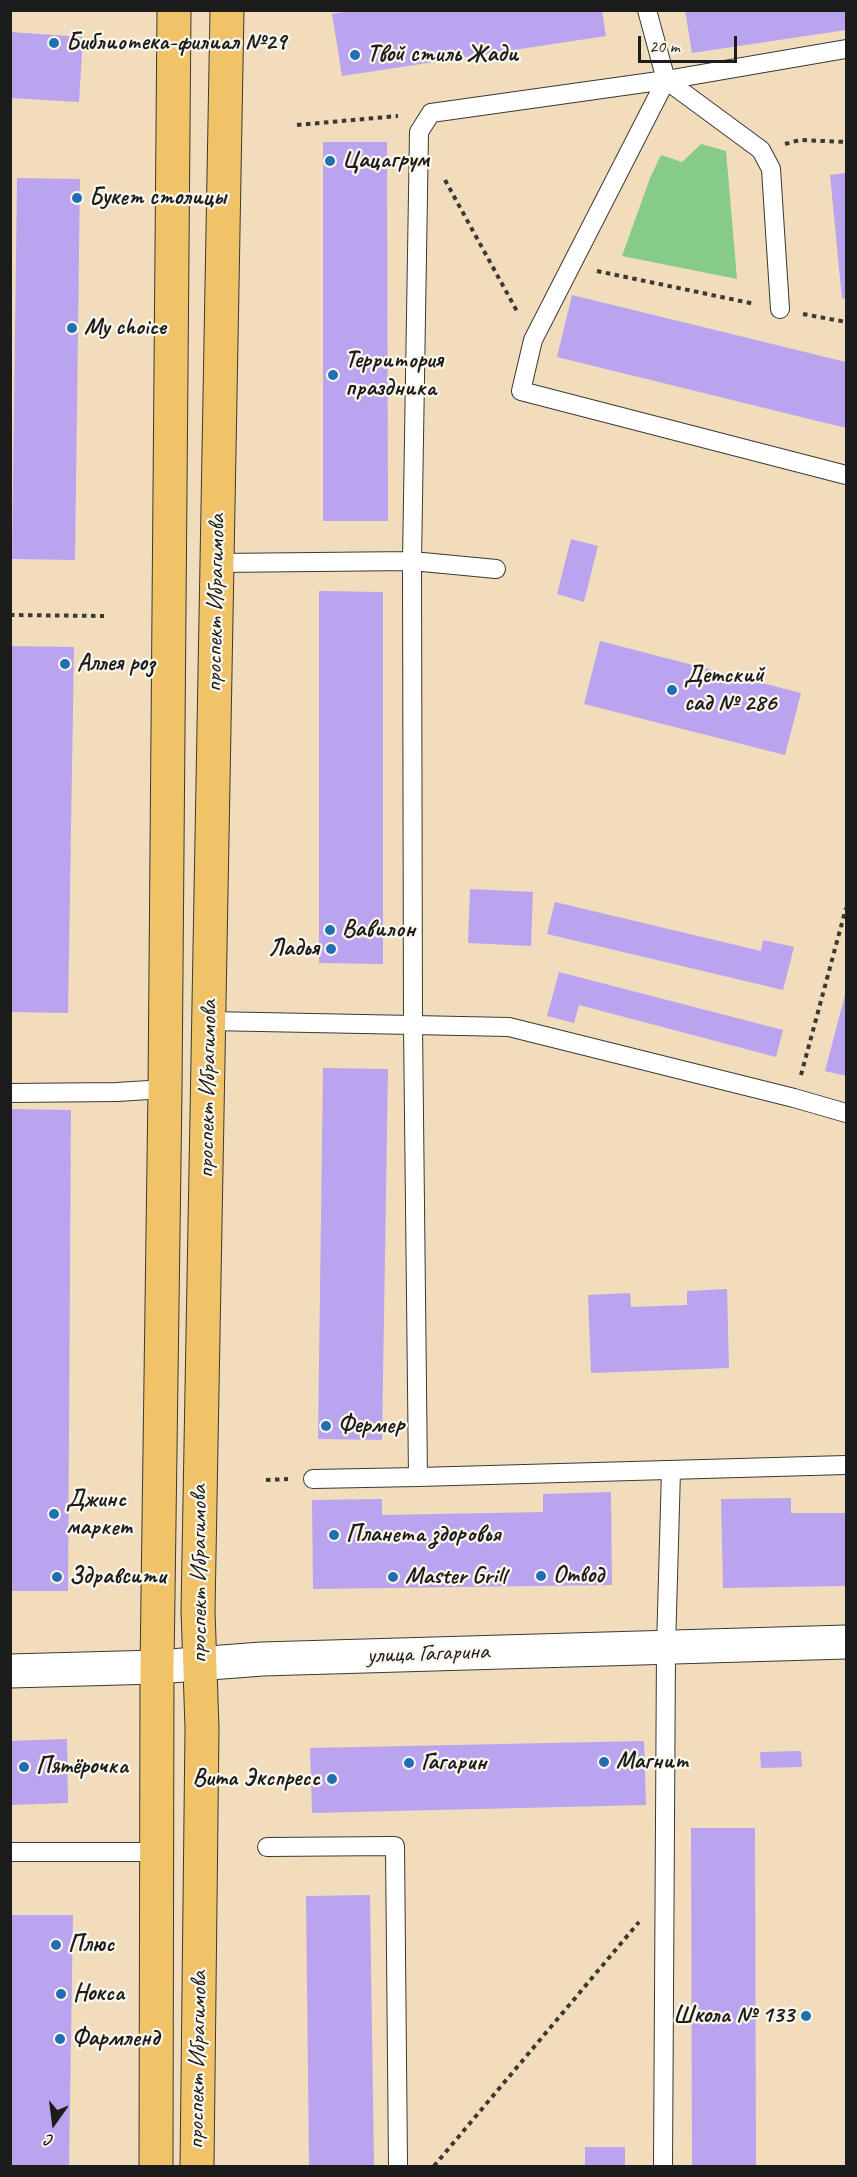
<!DOCTYPE html>
<meta charset="utf-8">
<style>
body{margin:0}
#map{position:relative;width:857px;height:2177px;overflow:hidden;background:#f1ddbc;font-family:Caveat,sans-serif}
canvas{display:block}
.frame{position:absolute;inset:0;border:12px solid #1c1c1c;pointer-events:none}
.north{position:absolute;left:24px;top:2093px;width:60px;height:60px;-webkit-text-stroke:4px #fbf7ec;paint-order:stroke;rotate:194deg;font-size:16px;font-weight:700;line-height:24px;text-align:center;color:#1c1c1c}
.north::after{content:'';display:block;margin:auto;width:21px;height:27px;background:#1c1c1c;clip-path:polygon(50% 0,100% 100%,50% 72%,0 100%)}
.scale{position:absolute;left:638px;top:36px;width:99px;height:27px;box-sizing:border-box;border:3px solid #1c1c1c;border-top:0;padding-left:8px;font-size:18px;line-height:21px;white-space:nowrap;color:#1c1c1c;-webkit-text-stroke:4px #fbf7ec;paint-order:stroke}
</style>
<div id="map">
<canvas width="857" height="2177"></canvas>
<div class="frame"></div>
<div class="north">С</div>
<div class="scale">20 m</div>
</div>
<script>
const context = document.querySelector('canvas').getContext('2d');
context.lineJoin = 'round';
function fillPath(path, color) { context.fillStyle = color; context.fill(path, 'evenodd'); }
const shape = rows => new Path2D(rows.map(r => 'M' + r).join(''));
function strokePath(path, color, width, dash) { context.strokeStyle = color; context.lineWidth = width; context.lineCap = dash ? 'butt' : 'round'; context.setLineDash(dash || []); context.stroke(path); }
function label(font, color, halo, rows, align = 'center') {
  context.font = font + ' Caveat,sans-serif'; context.lineWidth = 4.5; context.setLineDash([]); context.textBaseline = 'middle'; context.strokeStyle = halo; context.fillStyle = color; for (const [text, x, y, turn = 0] of rows) {
    context.save(); context.translate(x, y); context.rotate((+turn || 0) * Math.PI / 180); context.textAlign = isNaN(turn) ? turn : align; if (halo) context.strokeText(text, 0, 0); context.fillText(text, 0, 0); context.restore();
  }
}
fillPath(shape([
 [701,144,726,151,737,279,622,256,650,178,661,155,682,162]
]), '#87cc86');
fillPath(shape([
 [353,10,602,10,606,36,342,76,332,14],
 [685,10,846,10,846,30,692,53],
 [10,32,83,37,79,102,10,98],
 [323,142,387,142,388,521,323,521],
 [846,173,846,298,842,299,830,175],
 [17,178,80,179,75,560,12,559],
 [572,295,846,362,846,428,557,357],
 [571,539,598,546,584,602,557,594],
 [319,591,383,592,383,964,319,963],
 [600,641,801,693,785,755,584,704],
 [10,646,74,647,68,1013,10,1012],
 [470,889,533,892,531,946,468,943],
 [555,902,761,951,763,940,794,947,783,990,547,934],
 [559,972,783,1030,776,1057,579,1005,574,1023,547,1016],
 [846,991,846,1076,825,1071],
 [323,1068,388,1069,382,1440,318,1439],
 [10,1109,71,1110,68,1591,10,1591],
 [727,1289,729,1368,591,1373,588,1295,630,1293,631,1307,687,1305,687,1291],
 [611,1492,612,1585,313,1589,312,1500,382,1499,382,1515,543,1512,543,1494],
 [791,1498,791,1513,846,1513,846,1586,723,1588,721,1499],
 [67,1739,68,1803,10,1805,10,1741],
 [644,1741,646,1805,312,1813,310,1748],
 [801,1751,802,1767,761,1768,760,1752],
 [691,1828,755,1828,756,2166,692,2166],
 [370,1895,374,2166,309,2166,306,1896],
 [10,1915,73,1915,69,2166,10,2166],
 [585,2147,625,2147,625,2166,585,2166]
]), '#baa4ef');
const service = shape([
 [647,10,666,80,761,150,771,169,780,309],
 [846,49,666,80,431,113,419,132,412,561,413,1025,509,1027,794,1098,846,1113],
 [666,80,533,340,521,391,846,475],
 [217,563,412,561,496,569],
 [209,1021,413,1025,418,1477,846,1465],
 [10,1093,117,1092,165,1089],
 [313,1479,418,1477],
 [267,1847,395,1846,398,2166],
 [10,1852,158,1852],
 [663,2166,666,1648,671,1471]
]);
const tertiary = shape([
 [10,1671,157,1667,262,1659,846,1642]
]);
const primary = shape([
 [156,2166,157,1667,165,1089,174,10],
 [197,2166,202,1728,198,1610,227,10]
]);
strokePath(service, '#3c3934', 20);
strokePath(tertiary, '#3c3934', 35);
strokePath(primary, '#3c3934', 35);
strokePath(shape([
 [297,125,398,116],
 [785,144,800,140,846,142],
 [445,180,518,313],
 [597,271,755,304],
 [803,314,846,322],
 [10,615,104,616],
 [801,1075,846,908],
 [266,1480,288,1479],
 [434,2166,639,1922]
]), '#3c3934', 4, [4.5, 4.5]);
strokePath(service, '#fff', 18);
strokePath(tertiary, '#fff', 33);
strokePath(primary, '#f0c369', 33);
for (const [x, y, r, color] of [
 [54,43,6,"#1f6fb2"],
 [355,55,6,"#1f6fb2"],
 [330,161,6,"#1f6fb2"],
 [77,198,6,"#1f6fb2"],
 [72,328,6,"#1f6fb2"],
 [333,375,6,"#1f6fb2"],
 [65,664,6,"#1f6fb2"],
 [672,690,6,"#1f6fb2"],
 [330,930,6,"#1f6fb2"],
 [331,949,6,"#1f6fb2"],
 [326,1426,6,"#1f6fb2"],
 [54,1514,6,"#1f6fb2"],
 [334,1535,6,"#1f6fb2"],
 [541,1576,6,"#1f6fb2"],
 [57,1577,6,"#1f6fb2"],
 [393,1577,6,"#1f6fb2"],
 [604,1762,6,"#1f6fb2"],
 [409,1763,6,"#1f6fb2"],
 [24,1767,6,"#1f6fb2"],
 [332,1779,6,"#1f6fb2"],
 [56,1945,6,"#1f6fb2"],
 [61,1994,6,"#1f6fb2"],
 [806,2016,6,"#1f6fb2"],
 [60,2039,6,"#1f6fb2"]
]) { const dot = new Path2D(); dot.arc(x, y, r, 0, 2 * Math.PI); context.fillStyle = color; context.fill(dot); strokePath(dot, '#fbf7ec', 2); }
label('bold 24px', '#1c1c1c', '#fbf7ec', [
 ["Библиотека-филиал №29",66,43],
 ["Твой стиль Жади",367,55],
 ["Цацагрум",342,161],
 ["Букет столицы",89,198],
 ["My choice",84,328],
 ["Территория",345,361],
 ["праздника",345,389],
 ["Аллея роз",77,664],
 ["Детский",684,676],
 ["сад № 286",684,704],
 ["Вавилон",342,930],
 ["Ладья",319,949,"right"],
 ["Фермер",338,1426],
 ["Джинс",66,1500],
 ["маркет",66,1528],
 ["Планета здоровья",346,1535],
 ["Отвод",553,1576],
 ["Здравсити",69,1577],
 ["Master Grill",405,1577],
 ["Магнит",616,1762],
 ["Гагарин",421,1763],
 ["Пятёрочка",36,1767],
 ["Вита Экспресс",320,1779,"right"],
 ["Плюс",68,1945],
 ["Нокса",73,1994],
 ["Школа № 133",794,2016,"right"],
 ["Фармленд",72,2039]
], 'left');
label('24px', '#1c1c1c', '#fbf7ec', [
 ["проспект Ибрагимова",216,603,-89],
 ["проспект Ибрагимова",208,1089,-89],
 ["проспект Ибрагимова",200,1574,-90],
 ["улица Гагарина",428,1654,-2],
 ["проспект Ибрагимова",198,2060,-89]
]);
</script>
